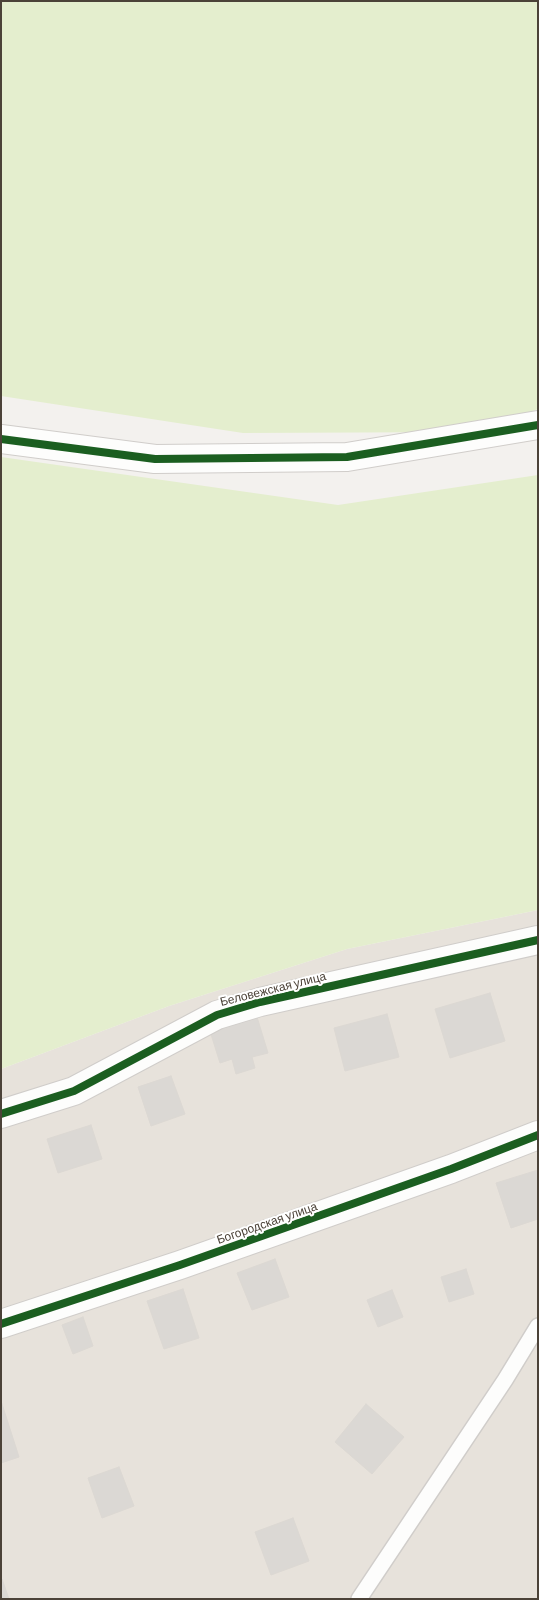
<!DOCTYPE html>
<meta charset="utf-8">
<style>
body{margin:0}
#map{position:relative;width:539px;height:1600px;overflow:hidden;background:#f3f1ee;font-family:Barlow,sans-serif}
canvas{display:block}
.frame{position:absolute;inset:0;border:2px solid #4b4238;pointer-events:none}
</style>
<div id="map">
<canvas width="539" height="1600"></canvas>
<div class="frame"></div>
</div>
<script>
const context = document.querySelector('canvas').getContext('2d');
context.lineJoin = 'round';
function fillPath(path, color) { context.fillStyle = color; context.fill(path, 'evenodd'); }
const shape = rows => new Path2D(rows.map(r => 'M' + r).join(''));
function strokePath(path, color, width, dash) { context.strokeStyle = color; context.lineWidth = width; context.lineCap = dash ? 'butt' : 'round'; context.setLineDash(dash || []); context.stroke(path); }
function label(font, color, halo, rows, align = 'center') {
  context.font = font + ' Barlow,sans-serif'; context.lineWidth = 4; context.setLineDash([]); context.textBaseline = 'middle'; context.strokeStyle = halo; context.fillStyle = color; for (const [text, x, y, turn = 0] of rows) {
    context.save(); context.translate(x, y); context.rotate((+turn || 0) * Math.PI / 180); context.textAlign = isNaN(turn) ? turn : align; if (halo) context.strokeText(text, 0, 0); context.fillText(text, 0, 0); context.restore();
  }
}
fillPath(shape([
 [538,910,538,1599,1,1599,1,1069,169,1006,347,949]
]), '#e7e2db');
fillPath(shape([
 [1,1,538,1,538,409,474,432,243,433,1,396],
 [1,457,338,505,538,475,538,910,347,949,169,1006,1,1069]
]), '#e4eece');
const building = shape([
 [490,993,505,1041,450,1058,435,1009,490,993],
 [387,1014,399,1057,345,1071,334,1028,387,1014],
 [257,1017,268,1053,252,1057,255,1068,236,1074,232,1059,220,1063,210,1031,257,1017],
 [171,1076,185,1114,151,1126,138,1087,171,1076],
 [91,1125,102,1159,58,1173,47,1139,91,1125],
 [538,1170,538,1219,511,1228,496,1183,538,1170],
 [275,1259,289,1297,252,1310,237,1273,275,1259],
 [466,1269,474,1294,449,1302,441,1277,466,1269],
 [183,1289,199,1338,164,1349,147,1301,183,1289],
 [392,1290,403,1317,378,1327,367,1300,392,1290],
 [83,1317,93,1346,73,1354,62,1325,83,1317],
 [2,1404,19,1457,1,1463,1,1405,2,1404],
 [366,1404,404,1437,372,1474,335,1442,366,1404],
 [119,1467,134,1506,102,1518,88,1478,119,1467],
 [293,1518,309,1561,271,1575,255,1532,293,1518],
 [1,1579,2,1579,9,1599,1,1599,1,1579]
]);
fillPath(building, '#dbd8d4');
strokePath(building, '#dcd8d3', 1);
const service = shape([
 [359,1599,505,1380,538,1326]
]);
const minor = shape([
 [1,439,155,459,347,457,538,425],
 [1,1114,74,1091,217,1015,260,1002,538,940],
 [1,1324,180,1265,451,1169,538,1135]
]);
strokePath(service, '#d0cdca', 18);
strokePath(minor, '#d0cdca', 30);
strokePath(service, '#fdfdfc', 15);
strokePath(minor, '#fdfdfc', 28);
strokePath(shape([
 [1,439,155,459,347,457,538,425],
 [1,1114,74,1091,217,1015,260,1002,538,940],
 [1,1324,180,1265,451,1169,538,1135]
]), '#1b5e20', 8);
label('12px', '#4b4238', '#fff', [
 ["Беловежская улица",273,989,-14],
 ["Богородская улица",267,1223,-19]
]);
</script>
